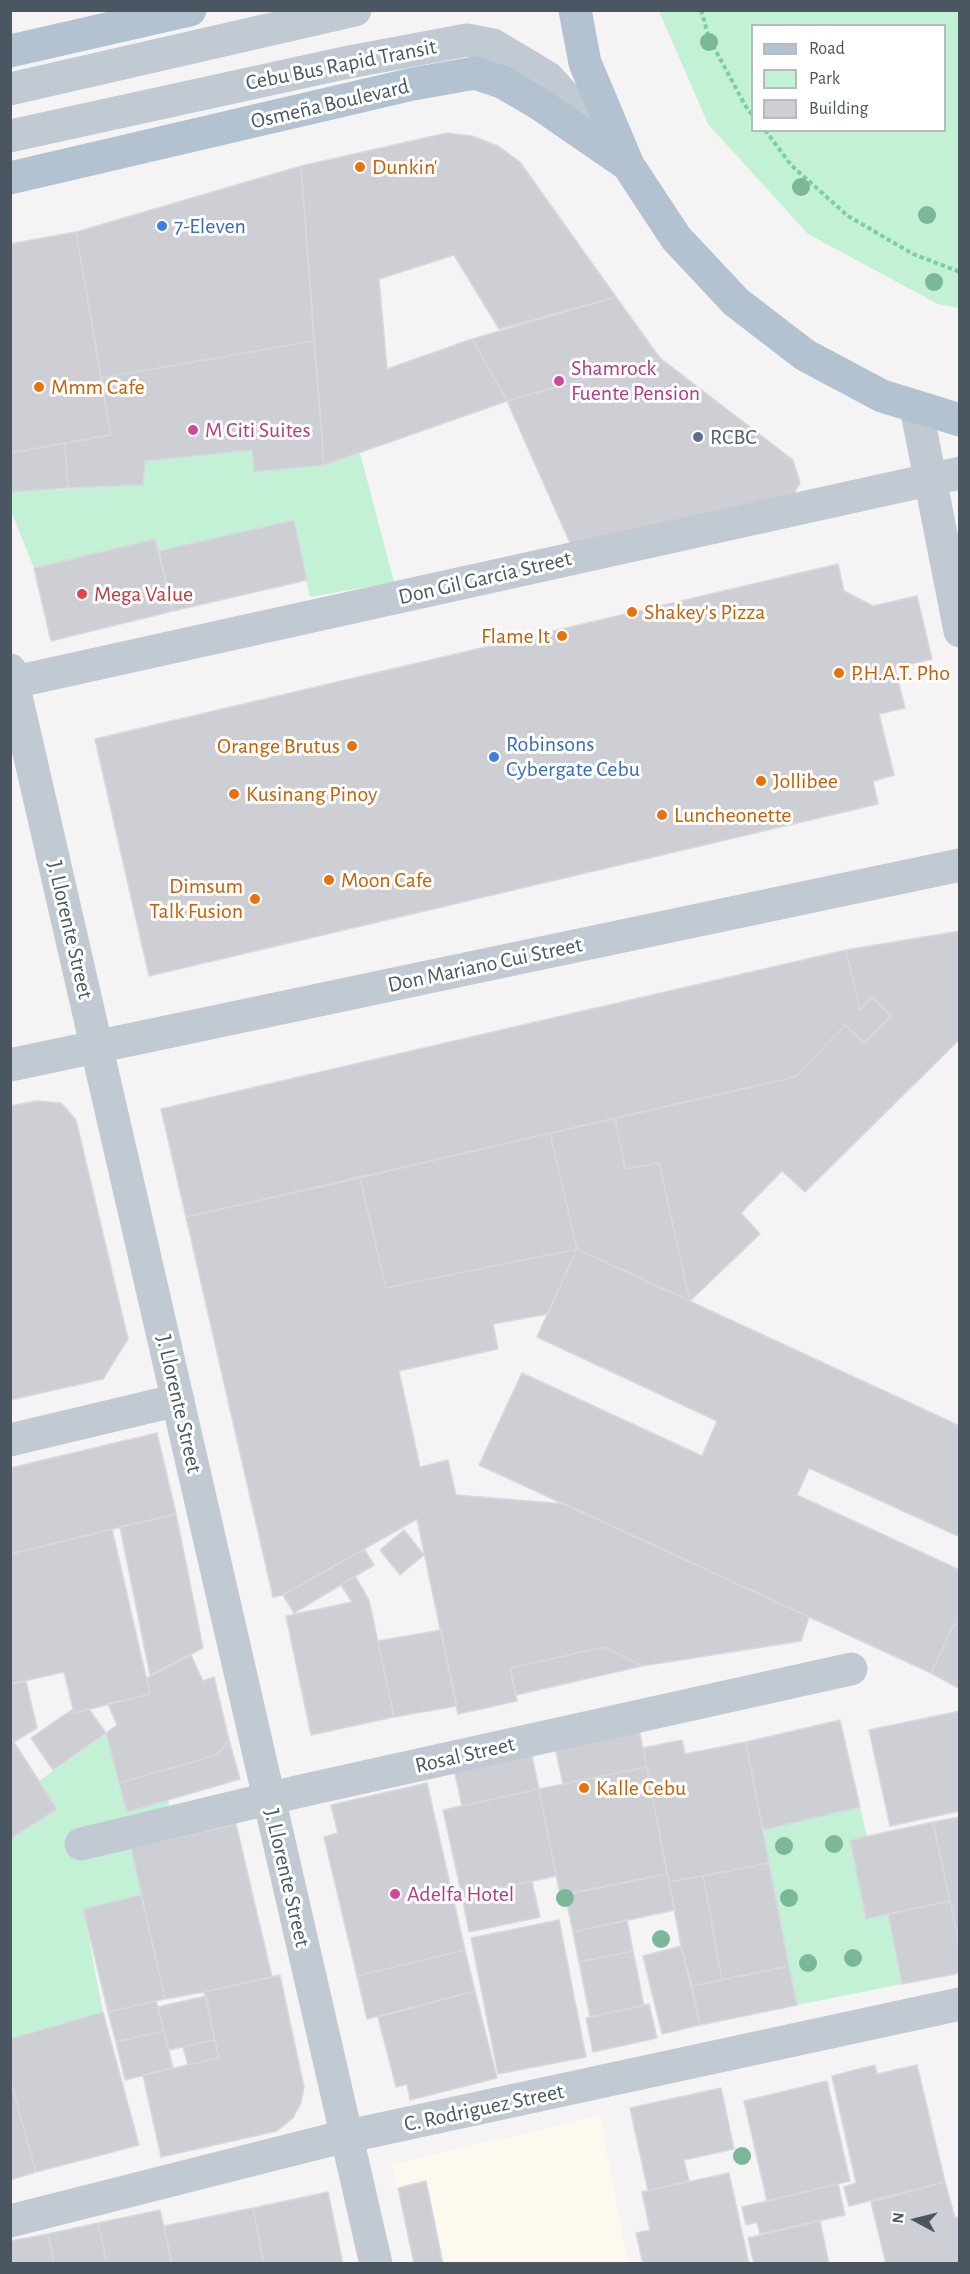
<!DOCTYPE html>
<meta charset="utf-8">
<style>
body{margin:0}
#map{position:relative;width:970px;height:2274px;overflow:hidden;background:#f5f3f3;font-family:"Alegreya Sans",sans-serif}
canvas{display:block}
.frame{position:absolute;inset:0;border:12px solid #4a5661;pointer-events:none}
.legend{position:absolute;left:751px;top:24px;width:195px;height:108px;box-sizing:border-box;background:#fff;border:2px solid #b7bbc0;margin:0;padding:8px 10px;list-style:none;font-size:18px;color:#4a5661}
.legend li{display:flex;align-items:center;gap:12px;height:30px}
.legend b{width:30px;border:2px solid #b7bbc0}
.north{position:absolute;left:886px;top:2190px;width:60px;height:60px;-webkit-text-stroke:4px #fff;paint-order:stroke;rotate:277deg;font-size:16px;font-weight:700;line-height:24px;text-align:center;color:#4a5661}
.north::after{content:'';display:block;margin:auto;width:21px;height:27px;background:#4a5661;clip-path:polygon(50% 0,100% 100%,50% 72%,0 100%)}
</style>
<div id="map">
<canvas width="970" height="2274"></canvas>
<div class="frame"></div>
<ul class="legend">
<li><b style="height:8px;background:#b3c2d1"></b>Road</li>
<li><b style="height:16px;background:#c3f1d5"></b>Park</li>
<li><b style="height:16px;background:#cdcfd5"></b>Building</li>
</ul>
<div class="north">N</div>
</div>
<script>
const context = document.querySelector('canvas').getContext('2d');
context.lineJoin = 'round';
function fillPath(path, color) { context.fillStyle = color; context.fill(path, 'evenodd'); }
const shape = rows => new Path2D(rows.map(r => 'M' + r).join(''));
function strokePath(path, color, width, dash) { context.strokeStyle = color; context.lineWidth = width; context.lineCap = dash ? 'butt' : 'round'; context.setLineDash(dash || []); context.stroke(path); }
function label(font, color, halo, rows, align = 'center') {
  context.font = font + ' "Alegreya Sans",sans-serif'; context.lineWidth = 6; context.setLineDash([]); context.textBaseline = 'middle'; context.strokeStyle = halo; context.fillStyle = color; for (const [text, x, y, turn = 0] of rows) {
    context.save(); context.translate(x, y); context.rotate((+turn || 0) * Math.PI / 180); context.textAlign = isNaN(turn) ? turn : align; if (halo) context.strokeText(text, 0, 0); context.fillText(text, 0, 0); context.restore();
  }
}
fillPath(shape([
 [600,2116,628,2263,412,2263,392,2164]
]), '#fdf9ef');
fillPath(shape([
 [659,11,959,11,959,308,938,304,808,234,708,124],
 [752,26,944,26,944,130,752,130],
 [252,450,254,472,324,465,360,453,394,582,310,597,294,520,159,551,155,539,34,568,11,511,11,492,143,485,145,461],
 [106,1733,127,1812,168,1800,175,1838,131,1848,141,1895,83,1909,103,2012,11,2038,10,1839,57,1809,39,1781],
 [860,1807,867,1837,867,1919,888,1914,902,1984,797,2005,763,1830]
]), '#c3f1d5');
const building = shape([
 [447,133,472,136,498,146,520,162,616,297,499,329,454,255,379,279,387,369,472,339,507,401,324,465,301,166,447,133],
 [301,166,314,341,101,378,76,232,301,166],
 [76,232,111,435,10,453,10,244,76,232],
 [616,297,660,358,507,401,472,339,616,297],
 [314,341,324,465,254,472,252,450,145,461,143,485,68,488,65,443,111,435,101,378,314,341],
 [660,358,793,460,800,483,790,501,571,545,507,401,660,358],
 [65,443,68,488,10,492,10,453,65,443],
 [294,520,307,580,173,611,159,551,294,520],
 [155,539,173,611,51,641,34,568,155,539],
 [838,564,844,591,873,606,917,596,932,659,895,668,905,708,879,714,894,775,873,781,878,804,149,976,95,739,838,564],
 [960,931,960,1039,805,1192,782,1171,741,1213,760,1234,690,1301,659,1163,625,1169,615,1118,795,1077,845,1025,864,1043,891,1016,872,997,860,1010,846,950,960,931],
 [846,950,860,1010,872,997,891,1016,864,1043,845,1025,795,1077,186,1217,161,1109,846,950],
 [37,1101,61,1103,76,1120,128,1339,103,1379,10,1400,10,1106,37,1101],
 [615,1118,625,1169,659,1163,690,1301,577,1249,550,1133,615,1118],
 [550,1133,577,1249,386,1288,360,1178,550,1133],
 [360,1178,386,1288,577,1249,548,1314,493,1324,498,1349,399,1371,420,1467,448,1460,456,1495,565,1504,809,1617,801,1641,642,1666,604,1647,510,1668,517,1701,458,1714,417,1519,283,1595,273,1597,186,1217,360,1178],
 [577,1249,960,1426,960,1537,809,1468,797,1495,960,1570,960,1627,954,1624,931,1673,479,1465,522,1373,702,1456,717,1421,537,1337,577,1249],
 [157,1433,176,1514,10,1554,10,1468,157,1433],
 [176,1514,203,1648,150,1675,120,1527,176,1514],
 [112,1529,150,1694,74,1713,64,1672,10,1684,10,1554,112,1529],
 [404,1530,424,1555,400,1575,380,1550,404,1530],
 [364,1549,374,1565,294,1613,283,1595,364,1549],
 [355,1576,369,1600,394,1717,311,1735,286,1616,352,1602,341,1585,355,1576],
 [954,1624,960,1627,960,1689,931,1673,954,1624],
 [441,1630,457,1706,394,1717,378,1641,441,1630],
 [604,1647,642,1666,516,1695,510,1668,604,1647],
 [191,1655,203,1681,214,1677,229,1740,217,1755,119,1783,106,1733,117,1725,108,1704,150,1694,147,1678,191,1655],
 [26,1681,37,1728,14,1742,10,1736,10,1684,26,1681],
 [73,1709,74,1713,89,1709,106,1733,53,1770,31,1738,73,1709],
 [960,1711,960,1811,890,1826,869,1730,960,1711],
 [840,1720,860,1807,763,1830,746,1742,840,1720],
 [639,1730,647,1767,563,1784,555,1747,639,1730],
 [10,1736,57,1809,10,1839,10,1736],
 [229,1740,240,1779,127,1812,119,1783,217,1755,229,1740],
 [682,1740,685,1754,746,1742,769,1863,669,1882,643,1748,682,1740],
 [531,1752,539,1789,462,1806,454,1769,531,1752],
 [647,1767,667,1874,560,1895,539,1789,647,1767],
 [427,1783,465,1950,357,1976,324,1837,338,1833,331,1805,427,1783],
 [539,1789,556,1876,462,1896,443,1810,539,1789],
 [960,1817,960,1949,933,1822,960,1817],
 [933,1822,950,1901,866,1919,850,1840,933,1822],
 [236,1824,272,1977,204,1992,165,1999,131,1848,236,1824],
 [769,1863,789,1966,722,1980,703,1876,769,1863],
 [667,1874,675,1910,573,1932,565,1895,667,1874],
 [703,1876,722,1980,692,1986,681,1946,669,1882,703,1876],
 [532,1881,540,1917,469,1932,462,1896,532,1881],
 [141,1895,165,1999,108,2012,83,1909,141,1895],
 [950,1901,960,1949,960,1973,902,1984,888,1914,950,1901],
 [559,1920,586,2057,498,2074,471,1938,559,1920],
 [627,1920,633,1951,579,1962,573,1932,627,1920],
 [681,1946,700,2025,662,2034,643,1956,681,1946],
 [465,1950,475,1991,367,2019,357,1976,465,1950],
 [633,1951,644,2006,590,2017,579,1962,633,1951],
 [789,1966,797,2005,700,2025,692,1986,789,1966],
 [280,1975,304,2087,301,2103,293,2118,277,2131,161,2157,143,2075,219,2058,204,1992,280,1975],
 [475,1991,497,2078,410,2100,407,2084,396,2087,378,2017,475,1991],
 [206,1996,215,2040,169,2050,158,2007,206,1996],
 [156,2001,164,2031,116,2042,108,2012,156,2001],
 [649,2004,657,2038,593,2052,586,2018,649,2004],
 [103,2012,139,2145,36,2172,10,2079,10,2039,103,2012],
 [164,2031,173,2068,125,2080,116,2042,164,2031],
 [215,2040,219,2058,188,2065,183,2047,215,2040],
 [875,2065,877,2074,917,2065,945,2182,849,2206,844,2187,856,2183,832,2076,875,2065],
 [10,2079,36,2172,10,2180,10,2079],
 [827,2081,850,2181,767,2201,744,2101,827,2081],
 [721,2088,734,2149,684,2160,689,2181,648,2191,630,2108,721,2088],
 [729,2173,749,2264,643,2264,636,2233,650,2230,642,2192,729,2173],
 [426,2181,443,2264,414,2264,398,2188,426,2181],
 [945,2182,955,2218,960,2216,960,2264,886,2264,871,2202,945,2182],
 [838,2184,845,2215,760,2234,757,2222,746,2225,742,2207,838,2184],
 [328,2192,343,2264,264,2264,253,2208,328,2192],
 [253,2208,264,2264,172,2264,164,2226,253,2208],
 [160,2210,172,2264,107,2264,98,2223,160,2210],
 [820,2221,829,2264,754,2264,748,2238,820,2221],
 [98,2223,107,2264,54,2264,48,2234,98,2223],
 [48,2234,54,2264,10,2264,10,2241,48,2234]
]);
fillPath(building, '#cdcfd5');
strokePath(building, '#d7d9de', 1.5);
strokePath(shape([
 [701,10,709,38,745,105,752,115],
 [765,130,791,165,848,216,913,254,960,272]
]), '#7ad0a6', 4, [4.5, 3]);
strokePath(shape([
 [10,89,355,10],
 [10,136,344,63,467,40,493,45,548,78,608,144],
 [916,407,960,631],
 [10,670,376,2264],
 [10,683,960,473],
 [10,1065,960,865],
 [10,1440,178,1400],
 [81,1844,301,1791,851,1669],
 [10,2221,326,2141,960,2004]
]), '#c1cad2', 33);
strokePath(shape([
 [575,10,585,63,628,165,676,238,736,302,805,355,882,396,960,420],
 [10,51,190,10],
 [10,178,413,84,475,73,502,82,538,103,628,165]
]), '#b3c2d1', 33);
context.fillStyle = '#7bb799';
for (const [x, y] of [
 [709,42],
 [801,187],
 [927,215],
 [934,282],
 [834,1844],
 [784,1846],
 [565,1898],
 [789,1898],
 [661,1939],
 [853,1958],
 [808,1963],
 [742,2156]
]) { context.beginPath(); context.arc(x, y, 9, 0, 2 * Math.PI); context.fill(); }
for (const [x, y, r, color] of [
 [360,167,6,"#e8710a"],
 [162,226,6,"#3f7fe0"],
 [559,381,6,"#d1479c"],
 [39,387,6,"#e8710a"],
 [193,430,6,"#d1479c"],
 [698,437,6,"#5c6f8a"],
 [82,594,6,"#e0444e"],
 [632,612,6,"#e8710a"],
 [562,636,6,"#e8710a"],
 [839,673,6,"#e8710a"],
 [352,746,6,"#e8710a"],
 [494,757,6,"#3f7fe0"],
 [761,781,6,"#e8710a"],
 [234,794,6,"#e8710a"],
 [662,815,6,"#e8710a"],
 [329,880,6,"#e8710a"],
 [255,899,6,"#e8710a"],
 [584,1788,6,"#e8710a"],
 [395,1894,6,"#d1479c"]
]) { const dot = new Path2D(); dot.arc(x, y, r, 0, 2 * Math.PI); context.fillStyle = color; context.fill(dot); strokePath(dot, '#fff', 2); }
label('22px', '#4a5661', '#fff', [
 ["Cebu Bus Rapid Transit",341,65,-11],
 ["Osmeña Boulevard",330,104,-13],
 ["Don Gil Garcia Street",485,578,-13],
 ["J. Llorente Street",70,930,77],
 ["Don Mariano Cui Street",485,965,-12],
 ["J. Llorente Street",179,1404,77],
 ["Rosal Street",465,1755,-13],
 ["J. Llorente Street",287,1878,77],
 ["C. Rodriguez Street",484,2108,-12]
]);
label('22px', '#c56008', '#fff', [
 ["Dunkin'",372,167],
 ["Mmm Cafe",51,387],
 ["Shakey's Pizza",644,612],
 ["Flame It",550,636,"right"],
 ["P.H.A.T. Pho",851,673],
 ["Orange Brutus",340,746,"right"],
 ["Jollibee",773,781],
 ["Kusinang Pinoy",246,794],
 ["Luncheonette",674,815],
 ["Moon Cafe",341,880],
 ["Dimsum",243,886,"right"],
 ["Talk Fusion",243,911,"right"],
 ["Kalle Cebu",596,1788]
], 'left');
label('22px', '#366cbe', '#fff', [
 ["7-Eleven",174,226],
 ["Robinsons",506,744],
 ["Cybergate Cebu",506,769]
], 'left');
label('22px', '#b23c85', '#fff', [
 ["Shamrock",571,368],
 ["Fuente Pension",571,393],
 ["M Citi Suites",205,430],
 ["Adelfa Hotel",407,1894]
], 'left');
label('22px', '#4e5e75', '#fff', [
 ["RCBC",710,437]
], 'left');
label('22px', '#be3a42', '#fff', [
 ["Mega Value",94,594]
], 'left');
</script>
